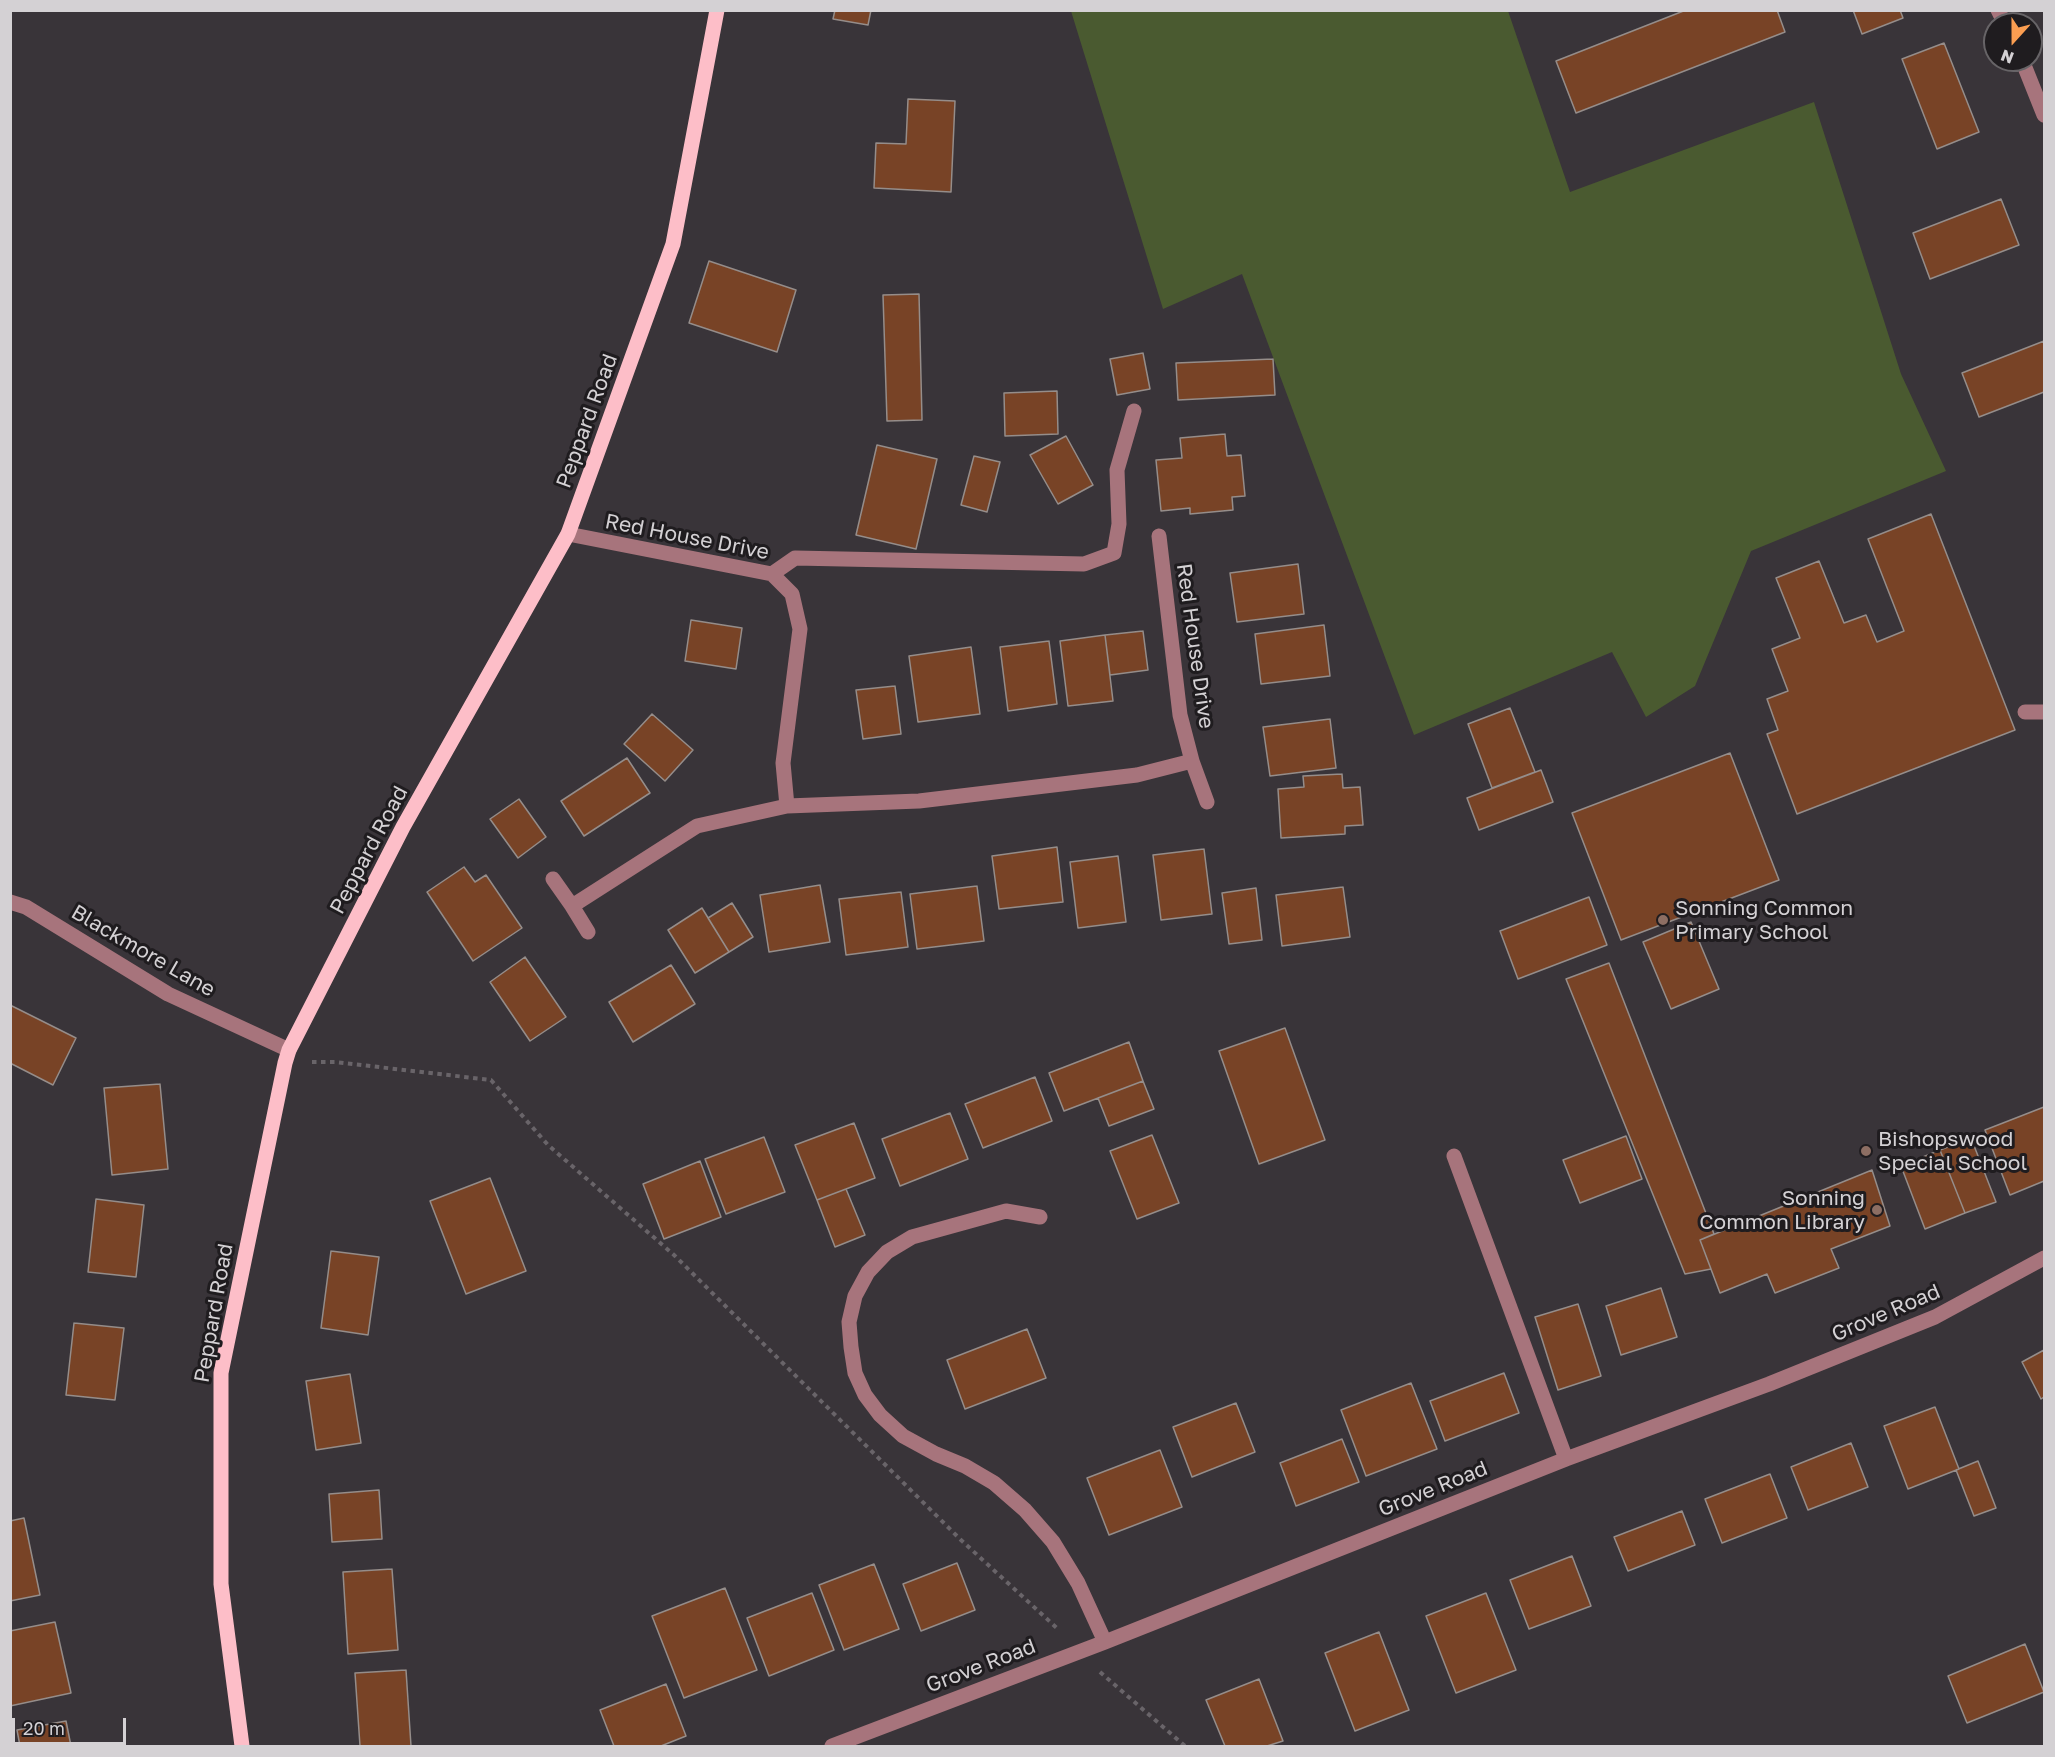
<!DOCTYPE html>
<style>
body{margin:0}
#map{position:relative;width:2055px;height:1757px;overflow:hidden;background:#393439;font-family:"Golos Text",sans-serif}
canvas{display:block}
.frame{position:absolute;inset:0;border:12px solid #d4d1d4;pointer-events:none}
.north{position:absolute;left:1983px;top:12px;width:60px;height:60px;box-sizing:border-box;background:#1f1c1f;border:2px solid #676467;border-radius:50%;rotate:201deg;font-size:16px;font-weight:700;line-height:24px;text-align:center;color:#d4d1d4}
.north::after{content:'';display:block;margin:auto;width:21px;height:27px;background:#fb9e51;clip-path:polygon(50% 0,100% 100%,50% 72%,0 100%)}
.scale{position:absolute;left:12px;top:1718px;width:114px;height:27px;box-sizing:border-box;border:3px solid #d4d1d4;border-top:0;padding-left:8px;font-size:18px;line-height:21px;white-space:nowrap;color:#d4d1d4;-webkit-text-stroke:4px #1f1c1f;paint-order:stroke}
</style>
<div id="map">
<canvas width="2055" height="1757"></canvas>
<div class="frame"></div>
<div class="north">N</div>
<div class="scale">20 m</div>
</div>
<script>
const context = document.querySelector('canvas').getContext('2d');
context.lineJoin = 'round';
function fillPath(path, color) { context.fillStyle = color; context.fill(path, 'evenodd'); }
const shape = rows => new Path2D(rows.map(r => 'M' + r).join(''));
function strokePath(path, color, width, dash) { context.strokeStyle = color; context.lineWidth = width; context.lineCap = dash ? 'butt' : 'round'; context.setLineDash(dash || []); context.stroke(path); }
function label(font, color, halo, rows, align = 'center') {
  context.font = font + ' "Golos Text",sans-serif'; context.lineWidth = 6; context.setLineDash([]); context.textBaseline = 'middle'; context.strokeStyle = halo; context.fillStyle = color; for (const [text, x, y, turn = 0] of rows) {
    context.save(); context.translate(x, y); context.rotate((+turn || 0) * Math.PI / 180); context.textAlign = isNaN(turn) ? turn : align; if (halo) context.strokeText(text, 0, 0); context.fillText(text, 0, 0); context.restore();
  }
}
fillPath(shape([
 [1071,11,1508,11,1570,192,1814,102,1901,374,1946,471,1751,551,1695,686,1646,717,1612,652,1414,735,1242,274,1163,309]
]), '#4a5a30');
const building = shape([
 [835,10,871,10,868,25,833,19,835,10],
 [1686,10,1777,10,1785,32,1576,113,1556,61,1686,10],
 [1853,10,1900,10,1903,18,1862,34,1853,10],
 [1944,43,1979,132,1937,149,1902,59,1944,43],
 [908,99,955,101,951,192,874,188,876,143,906,144,908,99],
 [2001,199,2019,245,1930,279,1913,233,2001,199],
 [709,261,796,290,777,352,689,323,709,261],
 [919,294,922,420,887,421,883,295,919,294],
 [2044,341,2044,392,1979,417,1962,373,2044,341],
 [1143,353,1150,389,1117,395,1110,359,1143,353],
 [1273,359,1275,395,1178,400,1176,363,1273,359],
 [1057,391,1058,434,1005,436,1004,393,1057,391],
 [1225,434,1227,456,1241,455,1245,496,1232,497,1233,510,1190,514,1190,508,1161,511,1156,460,1182,458,1180,438,1225,434],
 [1066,436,1093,485,1058,504,1030,455,1066,436],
 [877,445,937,459,916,549,856,535,877,445],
 [974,456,1000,462,987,512,961,505,974,456],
 [1931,514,2015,730,1797,814,1767,734,1778,730,1767,699,1788,691,1772,649,1800,638,1776,578,1819,561,1844,623,1866,615,1877,642,1904,631,1868,539,1931,514],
 [1298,564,1304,614,1237,622,1230,573,1298,564],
 [691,620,742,628,736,669,685,661,691,620],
 [1324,625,1330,676,1261,684,1255,634,1324,625],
 [1143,631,1148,670,1110,675,1105,635,1143,631],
 [1105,635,1113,701,1068,706,1060,641,1105,635],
 [1049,641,1057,704,1008,711,1000,647,1049,641],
 [971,647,980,714,918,722,909,656,971,647],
 [895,686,901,734,863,739,856,690,895,686],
 [1510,708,1535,772,1492,788,1468,724,1510,708],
 [652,714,693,750,665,781,624,744,652,714],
 [1330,719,1336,768,1270,776,1263,727,1330,719],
 [1730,753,1779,880,1621,940,1572,813,1730,753],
 [627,758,650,793,584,836,561,801,627,758],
 [1541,770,1553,802,1479,830,1467,798,1541,770],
 [1342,774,1343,788,1360,787,1363,825,1345,826,1345,834,1281,838,1278,789,1304,787,1303,776,1342,774],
 [519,799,546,837,518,858,490,819,519,799],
 [1057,847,1063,902,999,909,992,856,1057,847],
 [1204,849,1212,914,1161,920,1153,855,1204,849],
 [1118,856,1126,922,1078,928,1070,862,1118,856],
 [464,867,475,882,486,875,522,928,473,961,427,892,464,867],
 [820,885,830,942,769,952,760,895,820,885],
 [977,886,984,941,917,949,910,894,977,886],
 [1343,887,1350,937,1282,946,1276,895,1343,887],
 [1256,888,1262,940,1229,944,1222,893,1256,888],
 [901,892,908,947,846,955,839,899,901,892],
 [1589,897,1607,945,1518,979,1500,931,1589,897],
 [732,903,753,937,729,952,708,918,732,903],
 [702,908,729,952,695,973,668,930,702,908],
 [1691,922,1719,989,1671,1009,1643,942,1691,922],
 [525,957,566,1017,530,1041,490,982,525,957],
 [1609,963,1714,1234,1700,1240,1711,1269,1685,1274,1566,979,1609,963],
 [671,965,695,1004,633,1042,609,1002,671,965],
 [10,1005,76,1038,53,1085,10,1063,10,1005],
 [1285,1028,1325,1140,1259,1164,1219,1051,1285,1028],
 [1129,1042,1143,1081,1064,1111,1049,1073,1129,1042],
 [1035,1077,1052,1121,983,1148,965,1104,1035,1077],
 [1143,1081,1154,1109,1109,1126,1098,1098,1143,1081],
 [160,1084,168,1169,112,1175,104,1088,160,1084],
 [2044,1107,2044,1181,2010,1195,1985,1130,2044,1107],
 [950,1113,968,1159,900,1186,882,1139,950,1113],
 [854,1123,875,1178,817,1200,795,1145,854,1123],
 [1152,1135,1179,1203,1137,1219,1110,1151,1152,1135],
 [1626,1136,1642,1179,1580,1203,1563,1160,1626,1136],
 [764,1137,785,1192,726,1214,705,1159,764,1137],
 [1971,1138,1996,1202,1965,1213,1940,1150,1971,1138],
 [1940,1150,1965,1213,1925,1229,1901,1166,1940,1150],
 [700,1161,721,1217,664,1239,643,1184,700,1161],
 [1872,1170,1890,1226,1831,1249,1839,1268,1775,1293,1767,1274,1720,1293,1700,1240,1872,1170],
 [490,1178,526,1271,466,1294,430,1201,490,1178],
 [846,1189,865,1235,835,1247,817,1200,846,1189],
 [96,1199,144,1205,136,1277,88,1272,96,1199],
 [331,1251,379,1257,368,1335,321,1328,331,1251],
 [1661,1288,1677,1337,1621,1355,1606,1306,1661,1288],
 [1578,1304,1601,1376,1558,1390,1535,1317,1578,1304],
 [74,1323,124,1328,115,1400,66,1395,74,1323],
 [1027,1329,1046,1378,965,1409,947,1360,1027,1329],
 [2044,1350,2044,1397,2041,1399,2022,1362,2044,1350],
 [1504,1373,1519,1413,1445,1441,1430,1401,1504,1373],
 [350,1374,361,1443,316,1450,306,1381,350,1374],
 [1411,1383,1437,1449,1366,1476,1341,1410,1411,1383],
 [1236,1403,1255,1452,1192,1477,1173,1427,1236,1403],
 [1935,1407,1959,1469,1908,1489,1884,1426,1935,1407],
 [1342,1439,1359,1482,1296,1506,1280,1463,1342,1439],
 [1851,1443,1868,1487,1808,1510,1791,1467,1851,1443],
 [1160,1450,1182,1507,1109,1535,1087,1478,1160,1450],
 [1978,1461,1996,1508,1974,1516,1956,1470,1978,1461],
 [1770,1474,1787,1518,1722,1543,1705,1499,1770,1474],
 [379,1490,382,1539,332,1542,329,1494,379,1490],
 [1682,1511,1695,1545,1628,1571,1614,1537,1682,1511],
 [24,1518,40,1595,10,1601,10,1521,24,1518],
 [1572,1556,1591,1606,1529,1629,1510,1580,1572,1556],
 [957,1563,975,1610,921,1631,903,1584,957,1563],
 [874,1564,899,1629,844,1650,819,1585,874,1564],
 [392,1569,398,1650,348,1654,343,1572,392,1569],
 [725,1588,757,1670,684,1698,652,1616,725,1588],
 [812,1593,834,1650,769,1676,747,1618,812,1593],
 [1486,1593,1516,1670,1456,1693,1426,1616,1486,1593],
 [55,1622,71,1693,10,1706,10,1631,55,1622],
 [1379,1632,1409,1710,1355,1731,1325,1653,1379,1632],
 [2025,1644,2044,1692,1967,1723,1948,1676,2025,1644],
 [406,1670,411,1746,360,1746,355,1673,406,1670],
 [1259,1679,1283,1741,1267,1746,1225,1746,1206,1700,1259,1679],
 [666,1684,686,1736,661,1746,614,1746,600,1710,666,1684],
 [66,1721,71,1746,20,1746,17,1730,66,1721]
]);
fillPath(building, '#784326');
strokePath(building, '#958d8a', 1.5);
strokePath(shape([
 [312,1062,335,1062,491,1080,548,1145,674,1255,961,1540,1059,1630],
 [1100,1672,1185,1746]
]), '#696469', 4, [4.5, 4.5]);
strokePath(shape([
 [1998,10,2005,24],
 [2022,60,2044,115],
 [568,534,772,574,792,594,800,629,783,763,787,806,919,801,1137,775,1192,761,1180,715,1159,536],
 [772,574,795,558,1084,564,1114,553,1119,524,1117,470,1134,411],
 [2025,712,2044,712],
 [1192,761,1207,802],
 [553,879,572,906],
 [10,902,26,907,168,994,289,1050],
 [588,932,572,906,697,826,787,806],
 [1454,1156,1566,1459],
 [1040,1217,1006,1211,912,1237,887,1252,868,1272,855,1296,849,1322,851,1347,855,1373,865,1395,880,1415,903,1436,936,1454,965,1466,994,1483,1025,1510,1053,1542,1078,1583,1105,1642],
 [832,1746,1105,1642,1566,1459,1769,1384,1935,1317,2044,1258]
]), '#a7747c', 15);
strokePath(shape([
 [242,1746,221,1584,221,1373,285,1063,289,1050,403,827,568,534,673,244,717,10]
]), '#fdbec8', 15);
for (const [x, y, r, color] of [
 [1663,920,6,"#8d6e63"],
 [1866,1151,6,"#8d6e63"],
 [1877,1210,6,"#8d6e63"]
]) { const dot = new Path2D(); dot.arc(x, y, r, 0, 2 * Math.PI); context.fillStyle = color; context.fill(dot); strokePath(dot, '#1f1c1f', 2); }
label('21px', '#d4d1d4', '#1f1c1f', [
 ["Peppard Road",587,421,-70],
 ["Red House Drive",687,537,11],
 ["Red House Drive",1195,646,82],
 ["Peppard Road",369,850,-62],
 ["Blackmore Lane",143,951,30],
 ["Peppard Road",214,1313,-80],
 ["Grove Road",1886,1313,-23],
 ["Grove Road",1433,1489,-22],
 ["Grove Road",981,1666,-21]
]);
label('21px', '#d4d1d4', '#1f1c1f', [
 ["Sonning Common",1675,908],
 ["Primary School",1675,932],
 ["Bishopswood",1878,1139],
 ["Special School",1878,1163],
 ["Sonning",1865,1198,"right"],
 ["Common Library",1865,1222,"right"]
], 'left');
</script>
